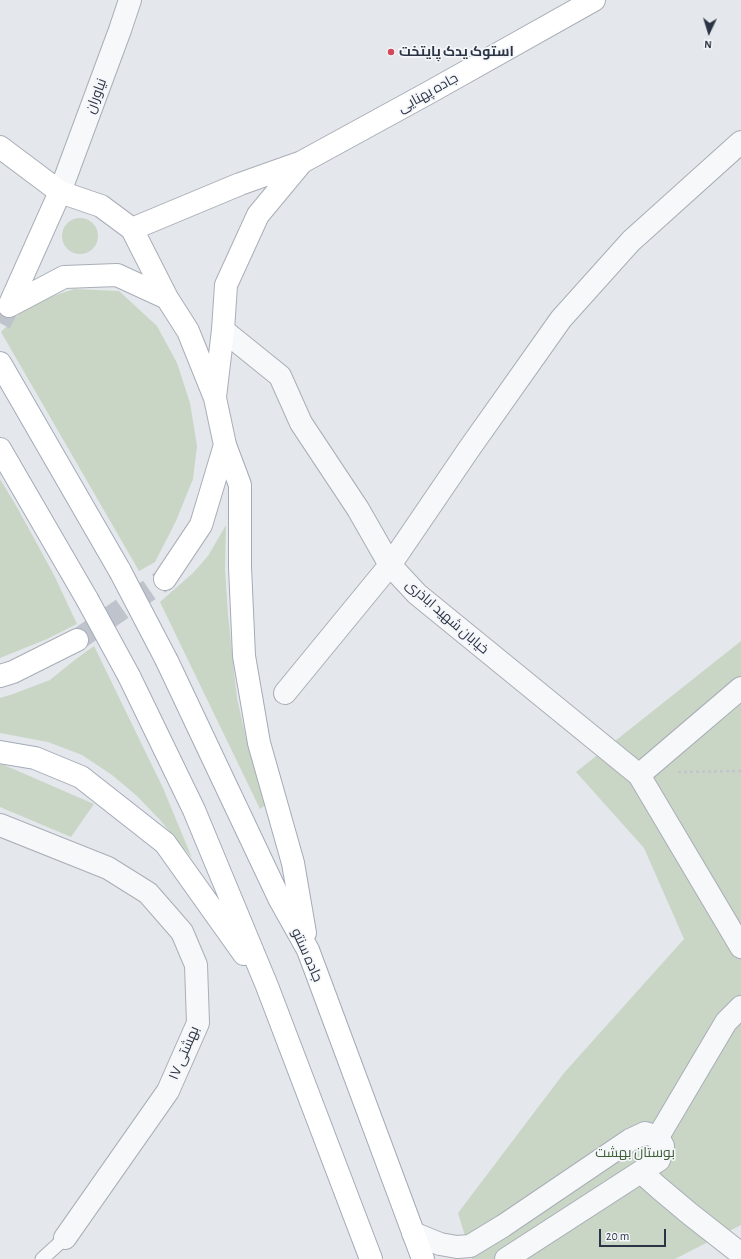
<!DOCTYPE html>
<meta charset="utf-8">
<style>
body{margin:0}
#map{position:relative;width:741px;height:1259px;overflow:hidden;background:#e4e7ec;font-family:"Alegreya Sans",sans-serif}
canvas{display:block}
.north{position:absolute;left:689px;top:12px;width:40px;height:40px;-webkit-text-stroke:3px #f4f6f9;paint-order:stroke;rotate:184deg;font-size:11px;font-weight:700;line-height:16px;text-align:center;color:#2b3445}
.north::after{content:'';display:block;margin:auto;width:14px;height:18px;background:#2b3445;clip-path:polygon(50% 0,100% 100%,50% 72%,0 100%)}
.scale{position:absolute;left:599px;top:1229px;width:67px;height:18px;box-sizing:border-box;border:2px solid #2b3445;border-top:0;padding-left:5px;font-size:12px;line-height:14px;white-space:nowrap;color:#2b3445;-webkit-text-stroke:3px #f4f6f9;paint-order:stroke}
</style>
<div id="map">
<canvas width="741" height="1259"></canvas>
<div class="north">N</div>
<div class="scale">20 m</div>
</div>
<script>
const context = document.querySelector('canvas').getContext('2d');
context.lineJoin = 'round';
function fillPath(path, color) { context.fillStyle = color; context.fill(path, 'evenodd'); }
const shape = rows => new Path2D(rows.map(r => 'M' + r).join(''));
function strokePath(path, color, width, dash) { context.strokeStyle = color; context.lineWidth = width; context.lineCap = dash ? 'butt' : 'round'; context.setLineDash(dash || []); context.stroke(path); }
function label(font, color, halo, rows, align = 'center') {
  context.font = font + ' "Alegreya Sans",Cairo,sans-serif'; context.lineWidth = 3.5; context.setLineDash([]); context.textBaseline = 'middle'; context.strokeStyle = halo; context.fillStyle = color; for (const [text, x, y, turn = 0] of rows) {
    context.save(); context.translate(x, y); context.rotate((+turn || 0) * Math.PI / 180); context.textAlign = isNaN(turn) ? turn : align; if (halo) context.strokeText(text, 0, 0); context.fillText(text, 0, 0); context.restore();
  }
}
fillPath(shape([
 '62 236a18 18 0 1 1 36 0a18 18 0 1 1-36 0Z',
 [74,289,119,291,157,326,177,363,190,403,197,446,193,479,176,521,155,562,139,571,1,332,29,304],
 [0,479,18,509,54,575,77,624,47,639,0,658],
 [226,525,225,568,228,615,237,698,246,738,267,804,260,809,160,602,193,573,208,556],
 [741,641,741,1225,675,1259,472,1259,458,1213,564,1073,684,939,644,848,576,772],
 [94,646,163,788,192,858,160,820,137,796,112,775,82,755,48,742,0,733,0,698,13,694,50,680,76,659],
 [0,764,4,765,94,804,71,837,0,807]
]), '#c9d6c5');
strokePath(shape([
 [0,323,9,306],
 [77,640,165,579]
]), '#bfc3cb', 22, [22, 11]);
const lane = shape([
 [42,1259,65,1238]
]);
const street = shape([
 [60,192,120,30,130,0],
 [223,330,280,376,301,423,358,509,390,565,417,594,639,775,741,947],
 [285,693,390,565,469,449,561,319,631,241,741,142],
 [639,775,741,688],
 [0,825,108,868,148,893,182,932,196,965,198,1023,168,1091,65,1238],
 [658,1137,726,1022,741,1007],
 [641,1172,659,1188,690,1214,741,1254],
 [413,1233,440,1244,457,1247,470,1246,503,1226,630,1140,645,1133,658,1137,663,1146,659,1160,506,1259]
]);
const secondary = shape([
 [0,147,60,192,101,206,132,229,167,298],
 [302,162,430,92,594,0],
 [132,229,240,184,302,162,258,215,226,285,223,330,215,397],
 [9,306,64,277,117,275,167,298,188,331,215,398,225,445,201,525,165,579],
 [9,306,60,192],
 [0,676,13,672,77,640]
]);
const primary = shape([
 [0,363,120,571],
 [225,445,240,485,240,567,244,656,259,743,293,863,305,933],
 [0,449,87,599],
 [167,661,280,900,308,950,423,1259],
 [129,676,194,810,267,986,371,1259],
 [0,752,35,758,81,777,165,843,244,954]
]);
strokePath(lane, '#a9aeb7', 15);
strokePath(street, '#a9aeb7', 24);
strokePath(secondary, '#a9aeb7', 24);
strokePath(primary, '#a3abb8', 24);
strokePath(shape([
 [678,772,741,771]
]), '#c2c5cb', 2.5, [3, 3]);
strokePath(lane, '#f7f8fa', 13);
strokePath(street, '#f7f8fa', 22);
strokePath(secondary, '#fff', 22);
strokePath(primary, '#fff', 22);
const primaryBridge = shape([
 [120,571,167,661],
 [87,599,129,676]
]);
strokePath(primaryBridge, '#a3abb8', 24, []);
strokePath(primaryBridge, '#fff', 22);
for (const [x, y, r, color] of [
 [391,52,4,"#d1495b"]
]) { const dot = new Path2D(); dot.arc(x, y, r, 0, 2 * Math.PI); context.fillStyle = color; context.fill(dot); strokePath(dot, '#f4f6f9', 1.5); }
label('bold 14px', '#2b3445', '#f4f6f9', [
 ["استوک یدک پایتخت",399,52]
], 'left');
label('14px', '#2b3445', '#f4f6f9', [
 ["جاده پهنایی",428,93,-29],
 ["نیاوران",96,96,-69],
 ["خیابان شهید اباذری",447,617,41],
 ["جاده سنتو",307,955,66],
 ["بهشتی ۱۷",184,1053,-67]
]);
label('14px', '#3f6138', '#f4f6f9', [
 ["بوستان بهشت",635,1153]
]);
</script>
